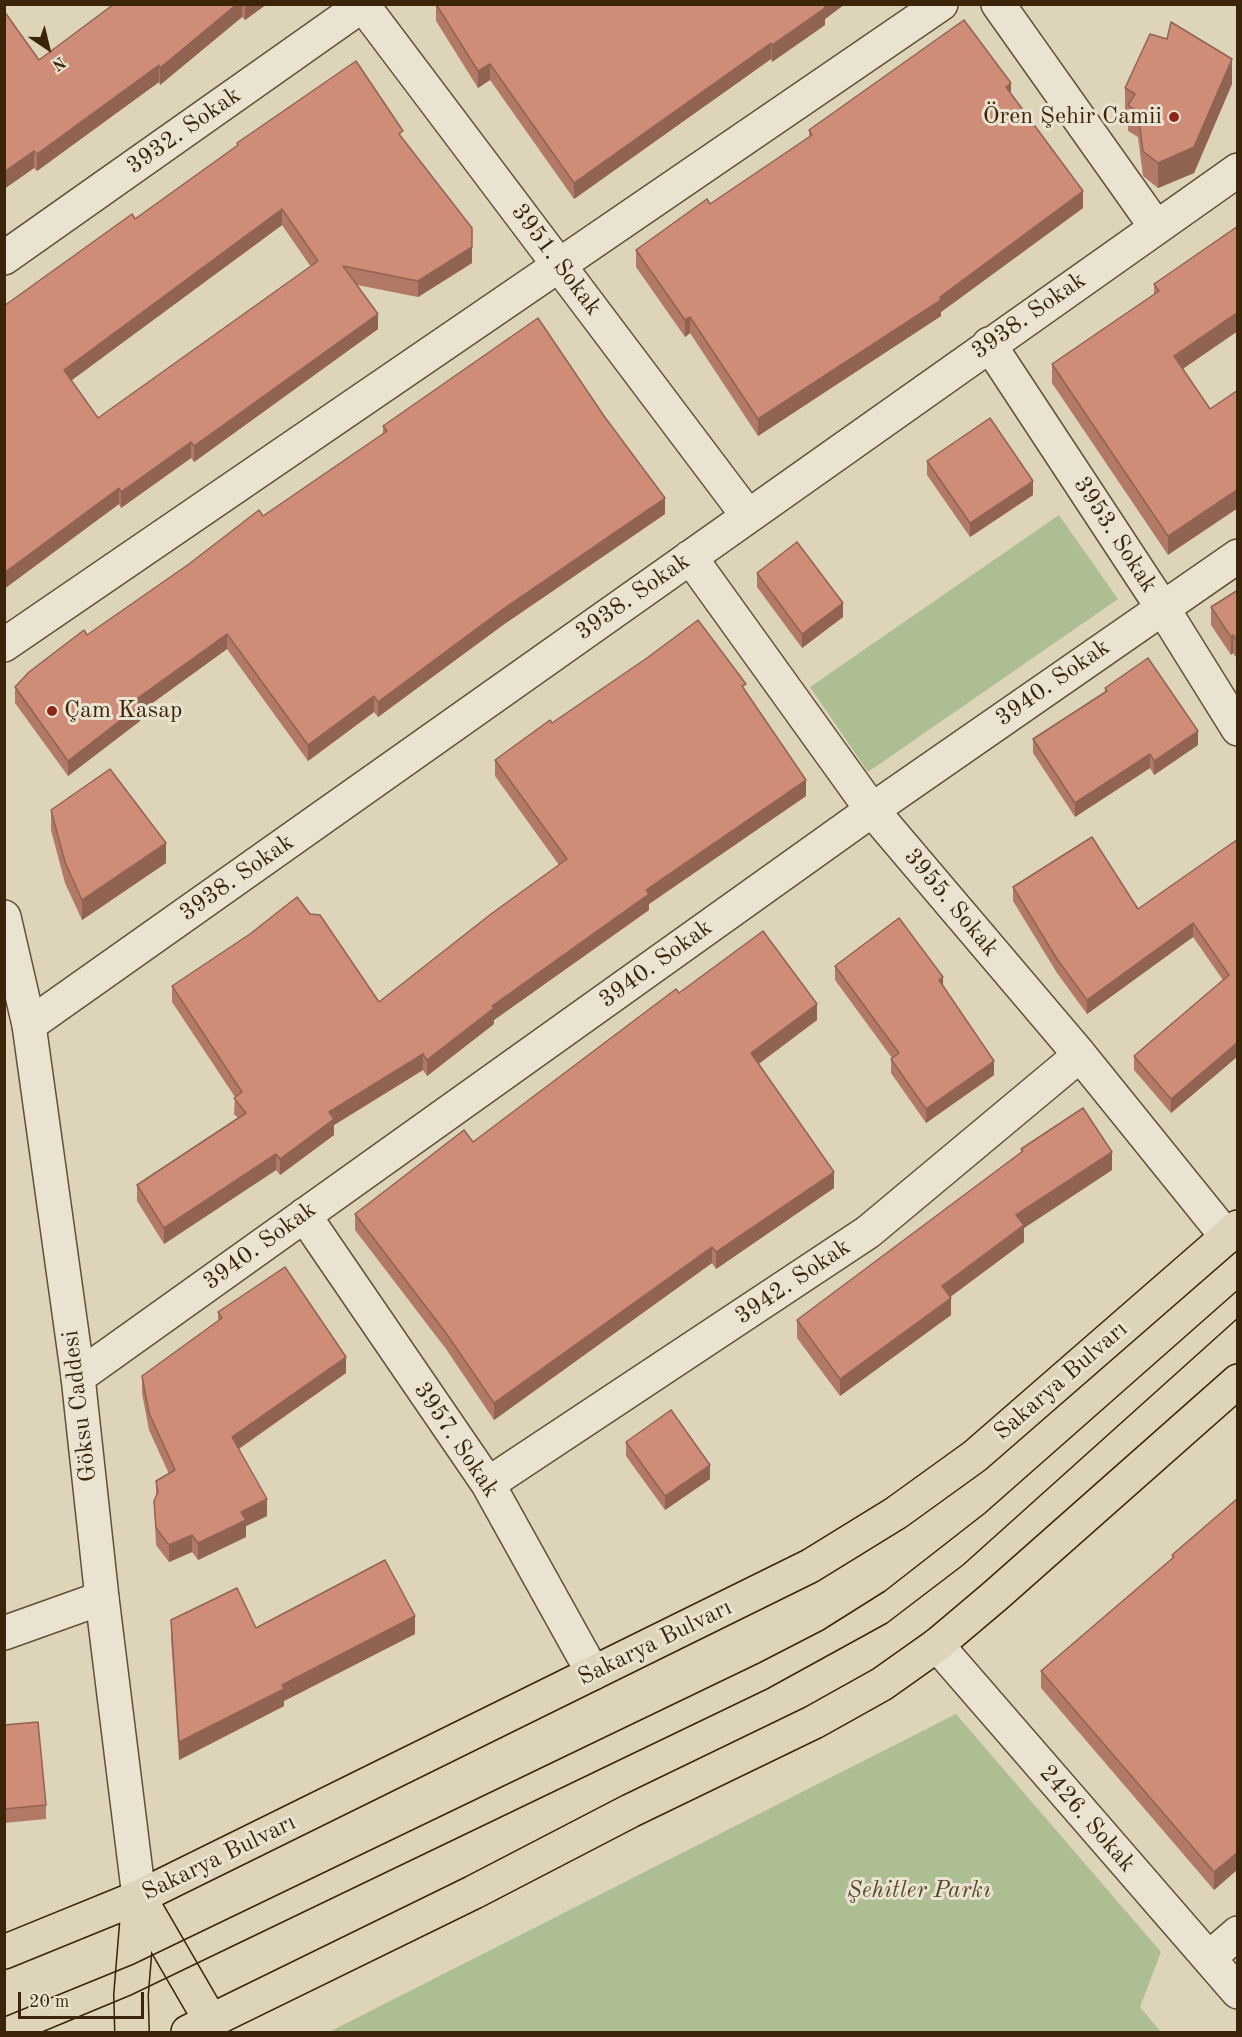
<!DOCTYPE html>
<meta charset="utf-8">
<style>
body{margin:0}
#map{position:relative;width:1242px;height:2037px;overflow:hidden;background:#ded4ba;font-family:"Old Standard TT",serif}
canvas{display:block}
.frame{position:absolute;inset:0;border:6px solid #3c2408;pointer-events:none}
.north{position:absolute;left:18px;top:18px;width:60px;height:60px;-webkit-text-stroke:4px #eae3d2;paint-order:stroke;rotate:145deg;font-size:16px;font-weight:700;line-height:24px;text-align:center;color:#3c2408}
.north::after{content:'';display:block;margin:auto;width:21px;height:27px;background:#3c2408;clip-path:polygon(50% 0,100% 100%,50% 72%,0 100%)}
.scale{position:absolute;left:18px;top:1992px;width:126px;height:27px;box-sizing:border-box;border:3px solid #3c2408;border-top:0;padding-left:8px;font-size:18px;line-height:21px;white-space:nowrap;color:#3c2408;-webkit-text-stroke:4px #eae3d2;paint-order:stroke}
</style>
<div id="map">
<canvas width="1242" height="2037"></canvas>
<div class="frame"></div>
<div class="north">N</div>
<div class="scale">20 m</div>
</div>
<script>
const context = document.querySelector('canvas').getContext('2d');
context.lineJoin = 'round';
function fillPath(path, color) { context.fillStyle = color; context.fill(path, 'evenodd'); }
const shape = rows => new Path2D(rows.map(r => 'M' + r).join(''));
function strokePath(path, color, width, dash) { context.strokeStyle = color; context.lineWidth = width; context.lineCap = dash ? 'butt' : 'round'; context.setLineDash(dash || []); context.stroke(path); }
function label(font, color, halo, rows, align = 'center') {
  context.font = font + ' "Old Standard TT",serif'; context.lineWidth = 6; context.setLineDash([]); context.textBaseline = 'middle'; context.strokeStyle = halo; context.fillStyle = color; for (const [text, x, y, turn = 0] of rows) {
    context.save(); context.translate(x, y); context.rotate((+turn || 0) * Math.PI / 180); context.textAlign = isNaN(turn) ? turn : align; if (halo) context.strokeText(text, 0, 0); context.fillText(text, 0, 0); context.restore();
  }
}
fillPath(shape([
 [1059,515,1118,599,868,772,810,687],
 [956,1714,1161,1952,1140,2007,1161,2032,329,2032]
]), '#adbe93');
const minor = shape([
 [362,4,748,516],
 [998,4,1156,227],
 [4,258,364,4],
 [989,344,1162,607,1238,729],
 [690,557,872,810,1080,1055,1227,1237],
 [4,645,941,4],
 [29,1025,1238,170],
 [304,1215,488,1484,593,1673],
 [78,1377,872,810,1238,556],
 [488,1484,868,1232,1080,1055],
 [4,1633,102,1598],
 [937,1645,1238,1992],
 [1209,1958,1238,1933]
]);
const tertiary = shape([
 [4,917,29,1025,78,1377,102,1598,139,1897]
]);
const primary = shape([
 [139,1897,211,2021],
 [4,1952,139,1897,810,1566,896,1513,975,1456,1238,1227],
 [132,2032,131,1995,139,1897],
 [188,2032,474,1892,630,1811,814,1722,882,1684,937,1645,995,1596,1238,1381]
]);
strokePath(minor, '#645034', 36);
strokePath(tertiary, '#645034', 36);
strokePath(primary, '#3c2408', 36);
strokePath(minor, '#eae3d2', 33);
strokePath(tertiary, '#eae3d2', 33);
strokePath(primary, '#ded4ba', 33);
strokePath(shape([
 [4,2017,134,1964,759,1663,823,1630,885,1591,985,1513,1238,1290],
 [42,2032,131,1995,767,1689,887,1623,963,1565,1238,1318]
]), '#3c2408', 1.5);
fillPath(shape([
 [110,4,267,4,245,20,242,17,160,85,159,82,37,171,34,168,4,189,39,60,110,8],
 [436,4,845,4,825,19,825,25,772,62,771,59,574,199,490,80,478,88,436,21],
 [1232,84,1194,173,1158,188,1143,176,1138,137,1128,131,1128,115,1125,114,1125,88],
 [1011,93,1083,208,941,312,941,316,758,436,690,333,685,337,636,267,636,250,710,204,809,137,809,130],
 [403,139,472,263,418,297,357,285,378,329,194,462,191,458,121,508,119,504,4,589,4,306,135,219,237,146,237,143],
 [282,225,311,267,98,418,71,380],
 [1238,226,1182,369,1168,555,1052,383,1052,364,1154,294,1154,284],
 [383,426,665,514,503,625,378,717,374,712,308,761,227,649,140,712,140,721,68,776,15,703,15,687,87,635,383,434],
 [927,461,1033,495,970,537,927,475],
 [757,573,843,617,802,648,757,587],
 [1238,590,1238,660,1233,653,1231,655,1211,625,1211,607],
 [1105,688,1198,745,1154,775,1150,768,1075,817,1033,753,1033,739,1105,692],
 [746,692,806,796,649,904,649,910,494,1020,494,1024,427,1076,423,1070,334,1125,334,1135,280,1175,276,1170,164,1244,137,1201,137,1185,238,1118,234,1114,235,1097,172,1002,172,986,379,1002,559,865,495,776,495,760,552,723],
 [51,810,166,863,82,920,65,883,51,830],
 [1238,839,1238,1056,1171,1113,1134,1070,1134,1056,1223,980,1193,937,1087,1014,1057,973,1013,901,1013,887,1138,909],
 [835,966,943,986,994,1075,926,1123,891,1073,891,1059,892,1058,835,980],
 [679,993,817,1020,759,1064,834,1188,716,1269,712,1263,494,1420,446,1349,355,1230,355,1214,473,1142],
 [1021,1149,1112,1170,1024,1228,1024,1242,950,1297,951,1315,840,1396,797,1338,797,1320,1021,1153],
 [218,1312,346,1373,239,1449,267,1516,246,1526,246,1537,198,1560,192,1552,169,1562,156,1545,154,1501,156,1497,156,1481,169,1474,149,1430,142,1393,142,1376,218,1321],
 [626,1442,710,1479,665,1510,626,1456],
 [1238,1498,1238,1869,1214,1890,1041,1688,1041,1671,1172,1559,1172,1555],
 [171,1620,256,1628,415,1634,284,1701,284,1706,179,1760,171,1637],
 [4,1725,46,1805,46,1819,4,1823]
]), '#b27966');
fillPath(shape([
 [237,4,242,4,242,17,160,85,160,68],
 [245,4,267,4,245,20],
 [822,4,845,4,825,19,825,25,772,62,772,45],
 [771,43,771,59,574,199,574,183],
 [1232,59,1232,84,1194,173,1158,188,1158,163],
 [490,64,490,80,478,88,478,71],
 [159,65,159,82,37,171,37,154],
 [1011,83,1011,99,1006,87],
 [34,151,34,168,4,189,4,172],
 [1083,191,1083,208,941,312,941,316,758,436,758,419,940,297],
 [282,209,282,225,64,386,64,370],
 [472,247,472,263,418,297,418,281],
 [1238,312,1238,331,1174,375,1174,356],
 [378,314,378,329,194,462,194,446],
 [690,317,690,333,685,337,685,320],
 [191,442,191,458,121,508,121,492],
 [1033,481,1033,495,970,537,970,523],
 [119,488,119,504,4,589,4,573],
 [1238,489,1238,508,1168,555,1168,536],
 [665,498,665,514,503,625,378,717,378,702,503,609],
 [843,603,843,617,802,648,802,634],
 [227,634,227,649,140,712,140,721,68,776,68,761,135,700],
 [1233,635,1233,653,1231,655,1231,637],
 [374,696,374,712,308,761,308,745],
 [1198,731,1198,745,1154,775,1154,761],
 [1150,754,1150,768,1075,817,1075,803],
 [806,780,806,796,649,904,649,910,494,1020,494,1024,427,1076,427,1060,492,1006,646,890],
 [166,843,166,863,82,920,82,900],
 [1193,923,1193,937,1087,1014,1087,1000],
 [943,977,943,991,939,980],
 [817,1004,817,1020,751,1069,751,1053],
 [1238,1042,1238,1056,1171,1113,1171,1099],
 [423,1054,423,1070,334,1125,334,1135,280,1175,280,1159,329,1112],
 [994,1061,994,1075,926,1123,926,1109],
 [1112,1152,1112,1170,1024,1228,1024,1242,942,1303,942,1286,1016,1215],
 [276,1154,276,1170,164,1244,164,1228],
 [834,1172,834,1188,716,1269,716,1252],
 [712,1247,712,1263,494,1420,494,1403],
 [951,1298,951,1315,840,1396,840,1379],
 [346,1357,346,1373,232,1453,232,1437],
 [710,1465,710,1479,665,1510,665,1496],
 [267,1499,267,1516,246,1526,246,1537,198,1560,198,1543,241,1512],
 [192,1535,192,1552,169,1562,169,1545],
 [415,1616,415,1634,284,1701,284,1706,179,1760,179,1742,282,1685],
 [1238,1852,1238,1869,1214,1890,1214,1872]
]), '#916353');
const building = shape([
 [114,4,237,4,160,68,159,65,37,154,34,151,4,172,4,11,39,60,114,4],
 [436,4,823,4,825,8,772,45,771,43,574,183,490,64,478,71,436,4],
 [964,20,1011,83,1006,87,1083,191,940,297,941,300,758,419,690,317,685,320,636,250,707,199,710,204,812,135,809,130,964,20],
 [1171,22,1232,59,1194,147,1158,163,1143,151,1138,112,1128,105,1135,94,1125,88,1150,34,1167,39,1171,22],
 [356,61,403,131,399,134,472,228,472,247,418,281,343,266,378,314,194,446,191,442,121,492,119,488,4,573,4,306,132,214,135,219,238,145,237,143,356,61],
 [282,209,318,261,98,418,64,370,282,209],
 [1238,226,1238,312,1174,356,1210,409,1238,390,1238,489,1168,536,1052,364,1159,291,1154,284,1238,226],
 [538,318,604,416,665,498,503,609,378,702,374,696,308,745,227,634,135,700,140,705,68,761,15,687,29,672,84,630,87,635,189,564,259,510,263,516,387,431,383,426,538,318],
 [990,418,1033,481,970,523,927,461,990,418],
 [797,542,843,603,802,634,757,573,797,542],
 [1238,590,1238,642,1233,635,1231,637,1211,607,1238,590],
 [698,620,746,684,742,686,806,780,646,890,649,894,492,1006,494,1008,427,1060,423,1054,329,1112,334,1119,280,1159,276,1154,164,1228,137,1185,246,1113,234,1098,242,1092,172,986,250,934,297,897,310,914,320,915,379,1002,491,914,567,859,495,760,550,720,552,723,647,658,698,620],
 [1148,658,1198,731,1154,761,1150,754,1075,803,1033,739,1107,691,1105,688,1148,658],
 [110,769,166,843,82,900,65,862,51,810,110,769],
 [1092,837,1138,909,1238,839,1238,1042,1171,1099,1134,1056,1229,975,1193,923,1087,1000,1057,959,1013,887,1092,837],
 [899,918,943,977,939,980,994,1061,926,1109,891,1059,899,1053,835,966,899,918],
 [763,931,817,1004,751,1053,834,1172,716,1252,712,1247,494,1403,446,1333,355,1214,464,1130,473,1142,676,989,679,993,763,931],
 [1083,1108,1112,1152,1016,1215,1024,1225,942,1286,951,1298,840,1379,797,1320,1023,1151,1021,1149,1083,1108],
 [285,1267,346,1357,232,1437,267,1499,241,1512,246,1520,198,1543,192,1535,169,1545,156,1528,154,1501,158,1492,156,1481,175,1470,149,1413,142,1376,222,1318,218,1312,285,1267],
 [671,1410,710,1465,665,1496,626,1442,671,1410],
 [1238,1498,1238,1852,1214,1872,1041,1671,1174,1557,1172,1555,1238,1498],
 [385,1560,415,1616,282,1685,284,1689,179,1742,171,1620,237,1588,256,1628,385,1560],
 [38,1722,46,1805,4,1809,4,1725,38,1722]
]);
fillPath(building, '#cf8d77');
strokePath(building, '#916353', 1.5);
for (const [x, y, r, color] of [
 [1174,117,6,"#8f2418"],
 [52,711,6,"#8f2418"]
]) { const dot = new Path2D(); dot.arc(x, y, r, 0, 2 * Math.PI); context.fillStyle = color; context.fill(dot); strokePath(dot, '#eae3d2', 2); }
label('24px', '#3c2408', '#eae3d2', [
 ["Ören Şehir Camii",1162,117],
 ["Çam Kasap",64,711,"left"]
], 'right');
label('24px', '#3c2408', '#eae3d2', [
 ["3932. Sokak",184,131,-35],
 ["3951. Sokak",556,260,53],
 ["3938. Sokak",1029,316,-35],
 ["3953. Sokak",1115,535,57],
 ["3938. Sokak",633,597,-35],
 ["3940. Sokak",1053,683,-35],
 ["3938. Sokak",237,878,-35],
 ["3955. Sokak",951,903,50],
 ["3940. Sokak",656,964,-36],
 ["3940. Sokak",260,1246,-36],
 ["3942. Sokak",793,1282,-34],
 ["Sakarya Bulvarı",1061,1381,-41],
 ["Göksu Caddesi",80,1406,-97],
 ["3957. Sokak",456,1440,56],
 ["Sakarya Bulvarı",655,1643,-26],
 ["2426. Sokak",1087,1819,49],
 ["Sakarya Bulvarı",219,1858,-26]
]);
label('italic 24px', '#584a2b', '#eae3d2', [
 ["Şehitler Parkı",919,1891]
]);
</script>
